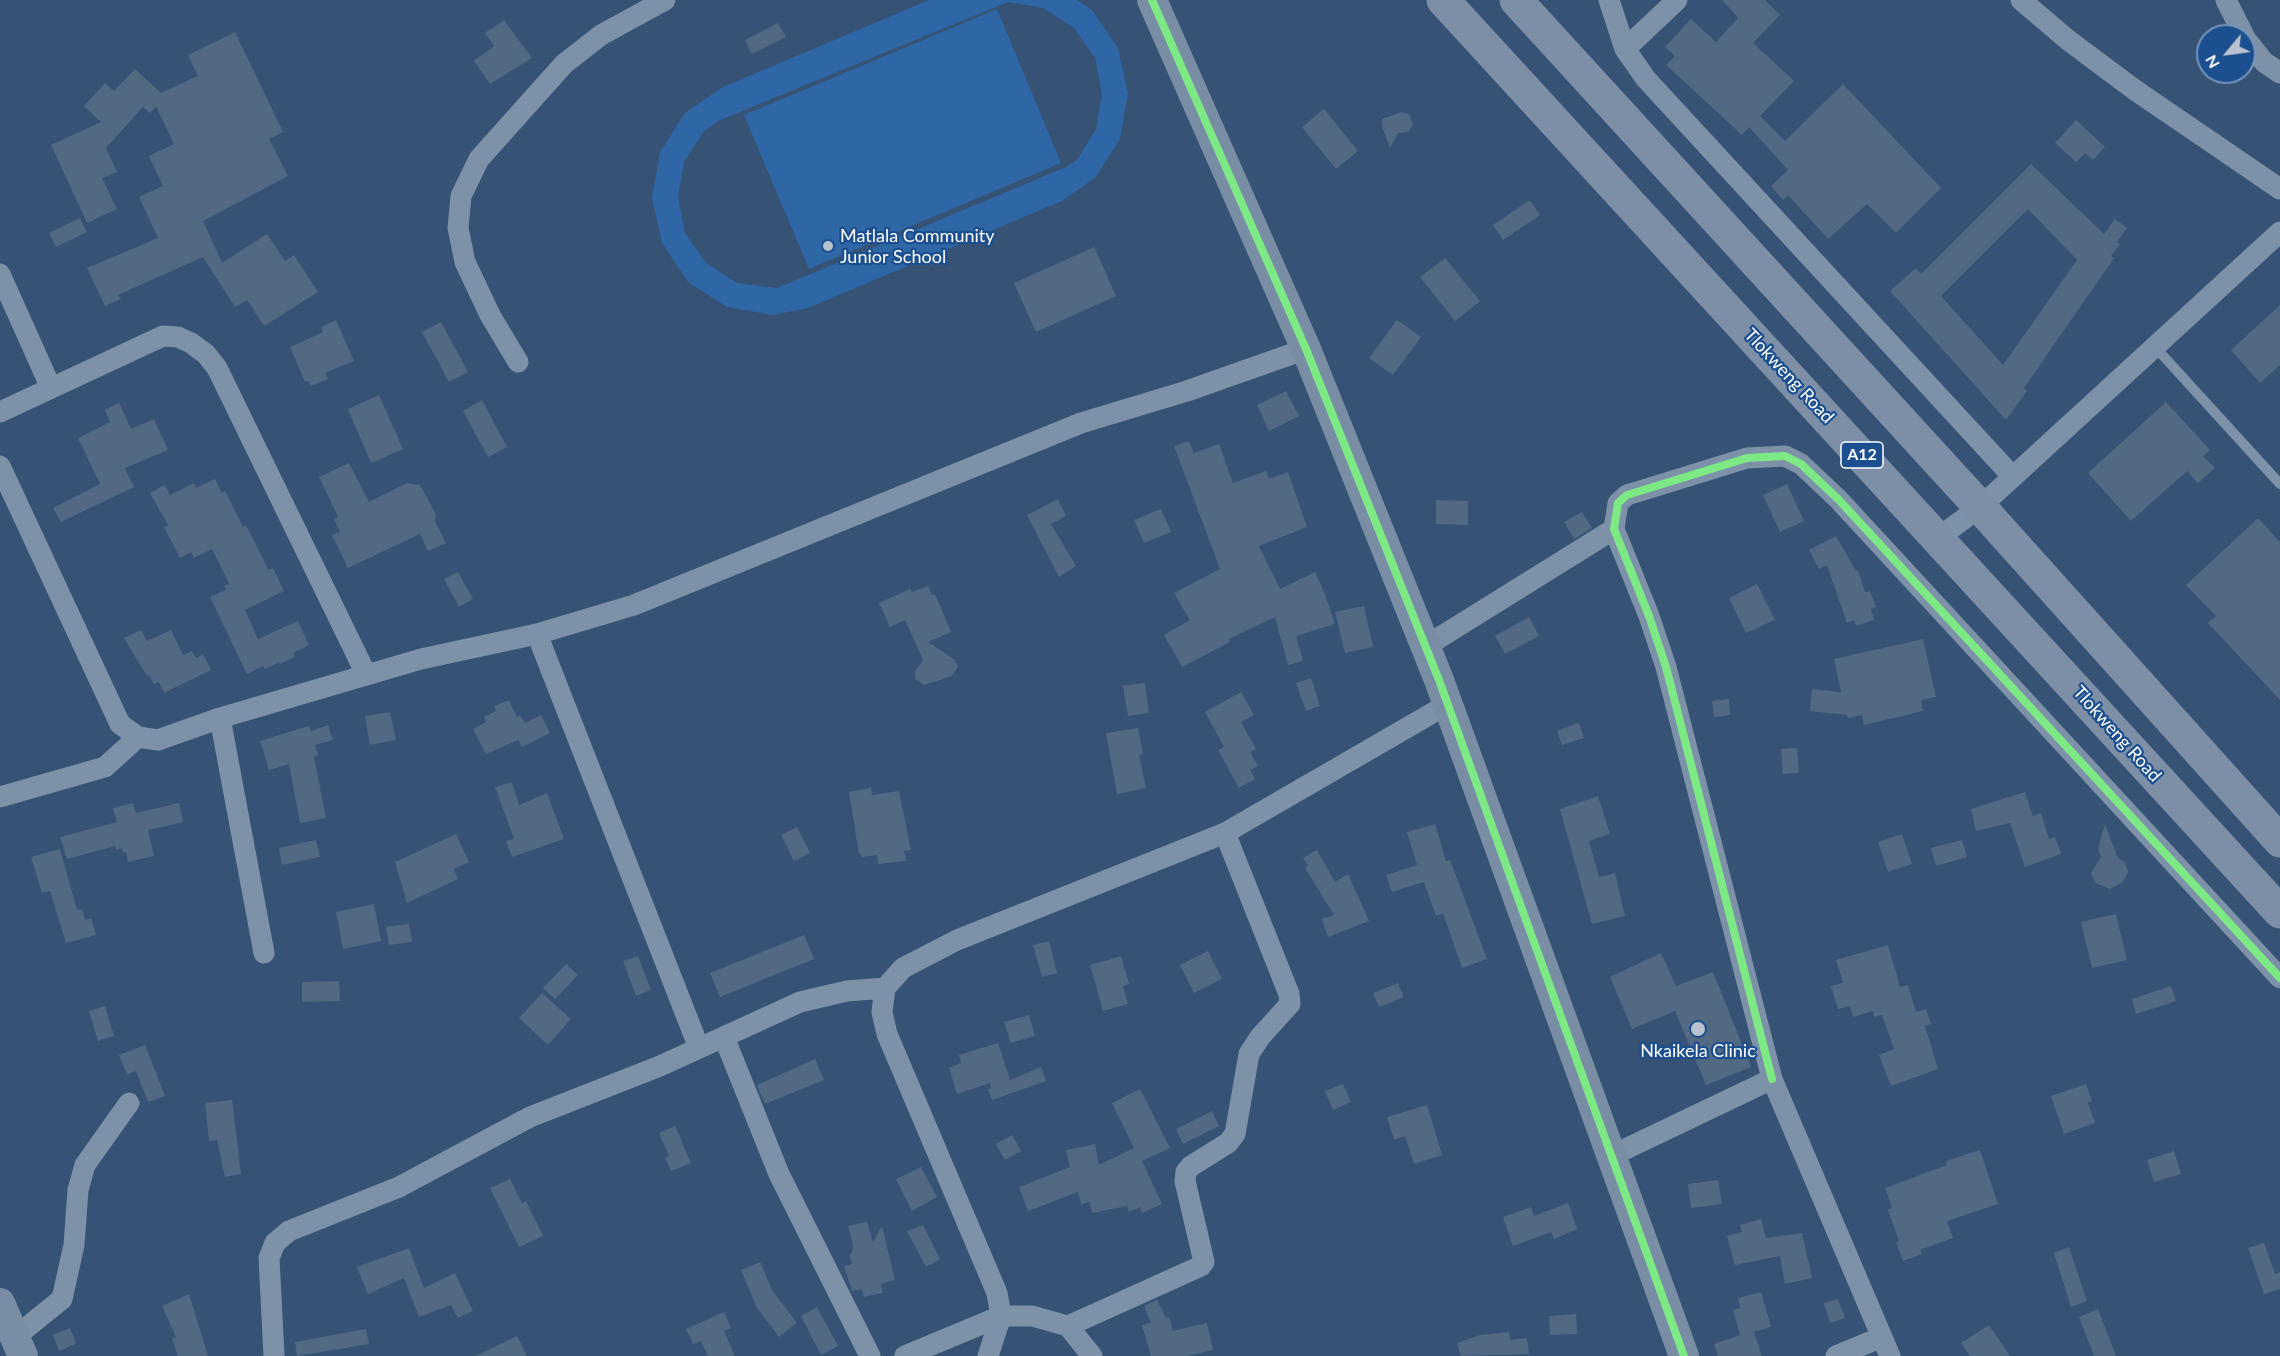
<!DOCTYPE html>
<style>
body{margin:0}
#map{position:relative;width:2280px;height:1356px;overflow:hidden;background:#365274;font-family:Lato,sans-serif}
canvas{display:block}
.north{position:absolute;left:2196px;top:24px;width:60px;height:60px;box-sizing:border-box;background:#1b4f8f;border:2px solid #7695bc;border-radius:50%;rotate:241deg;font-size:16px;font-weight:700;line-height:24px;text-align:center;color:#fff}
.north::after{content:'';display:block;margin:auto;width:21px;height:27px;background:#b9c2ce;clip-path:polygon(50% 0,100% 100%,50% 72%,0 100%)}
</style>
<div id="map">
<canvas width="2280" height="1356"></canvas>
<div class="north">N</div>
</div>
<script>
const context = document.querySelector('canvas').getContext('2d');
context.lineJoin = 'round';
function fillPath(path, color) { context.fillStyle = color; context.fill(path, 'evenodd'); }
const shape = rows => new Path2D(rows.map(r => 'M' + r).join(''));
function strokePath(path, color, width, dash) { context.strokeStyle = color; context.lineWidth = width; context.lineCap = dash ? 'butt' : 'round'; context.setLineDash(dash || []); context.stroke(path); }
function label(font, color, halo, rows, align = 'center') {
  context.font = font + ' Lato,sans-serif'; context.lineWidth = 4.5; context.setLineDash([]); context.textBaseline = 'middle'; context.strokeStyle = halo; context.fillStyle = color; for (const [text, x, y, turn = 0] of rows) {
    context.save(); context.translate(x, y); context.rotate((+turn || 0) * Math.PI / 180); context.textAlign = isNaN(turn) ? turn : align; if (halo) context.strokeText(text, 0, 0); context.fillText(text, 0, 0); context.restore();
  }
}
fillPath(shape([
 [929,0,1077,0,1092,10,1118,48,1128,93,1120,139,1095,178,1062,201,808,308,773,315,727,307,688,282,662,243,652,198,660,152,685,113,723,87],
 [1008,2,1043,8,1074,28,1095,58,1102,94,1096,129,1077,160,1066,167,777,288,737,283,706,263,685,233,678,197,684,162,704,131,718,121],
 [997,9,1061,163,809,269,744,115]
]), '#2f66a5');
fillPath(shape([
 [1722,0,1765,0,1780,15,1753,43,1794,81,1760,116,1785,141,1843,84,1941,188,1896,233,1867,204,1828,239,1788,195,1783,200,1771,186,1788,170,1749,127,1742,135,1666,65,1675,56,1665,47,1691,19,1716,42,1738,18],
 [504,20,532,58,490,84,474,61,494,46,485,33],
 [778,23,786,37,752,54,745,40],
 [235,32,283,132,269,139,288,176,203,221,222,263,267,234,285,261,294,255,318,292,264,326,247,300,235,307,203,257,118,295,121,299,105,306,87,268,158,238,139,197,163,186,149,156,174,144,156,106,150,113,143,107,106,148,117,172,102,178,117,209,87,223,51,145,101,122,84,106,105,83,114,91,135,69,161,93,198,76,188,55],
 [1324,109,1358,151,1336,169,1302,127],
 [1401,112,1409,114,1413,125,1408,132,1398,133,1390,148,1382,126,1382,119],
 [2076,120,2105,147,2093,160,2085,153,2076,162,2055,143],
 [2031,164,2104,234,2115,219,2127,228,2117,242,2120,244,2111,256,2114,258,2024,388,2027,391,2006,420,1890,291,1916,268,1921,274],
 [2028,209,2077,260,2003,365,1941,296],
 [1530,200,1540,215,1503,240,1493,225],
 [80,218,87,232,56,247,49,233],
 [1094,247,1116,296,1036,332,1014,283],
 [1445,258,1480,301,1455,321,1420,277],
 [2280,305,2280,365,2260,383,2231,350],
 [336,320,354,361,325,373,328,379,311,386,308,381,305,382,290,347,323,332,321,327],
 [1397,320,1421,337,1393,375,1369,358],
 [441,322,468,372,449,382,422,332],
 [1286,391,1299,416,1269,431,1257,405],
 [379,395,403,449,371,463,348,409],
 [482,400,507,447,488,457,463,411],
 [2166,402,2210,450,2203,456,2215,468,2198,483,2187,471,2131,521,2088,473],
 [119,403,131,429,154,419,168,450,125,468,134,487,61,522,53,508,100,484,78,438,110,422,105,410],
 [1189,441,1194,453,1219,444,1233,483,1266,471,1269,479,1288,472,1307,527,1259,546,1280,589,1315,572,1325,594,1335,624,1296,636,1303,661,1288,665,1275,617,1229,639,1230,642,1182,667,1164,635,1190,620,1174,593,1220,569,1174,446],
 [349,463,369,502,407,483,420,485,436,514,435,521,446,543,428,551,420,534,348,568,332,535,340,532,334,519,338,517,319,477],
 [215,479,222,493,225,491,243,527,246,525,267,567,269,570,273,568,284,591,245,610,258,639,298,621,309,645,293,653,295,657,280,664,279,662,265,669,263,666,247,674,210,597,226,590,224,586,229,584,212,549,194,558,191,552,180,558,164,527,168,525,150,493,165,485,170,495,194,483,196,488],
 [1787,484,1804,521,1780,532,1763,495],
 [1058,499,1066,516,1051,524,1076,566,1059,577,1027,515],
 [1436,500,1468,501,1468,525,1436,524],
 [1161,509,1171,532,1144,543,1134,520],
 [1582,512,1592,528,1574,539,1564,522],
 [2258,518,2280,542,2280,700,2208,623,2216,616,2186,585],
 [1836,536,1856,571,1858,570,1865,592,1870,591,1876,607,1871,609,1874,620,1856,626,1854,620,1847,623,1827,565,1819,569,1809,550],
 [458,572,473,599,459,607,444,579],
 [1757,584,1775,620,1746,633,1729,598],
 [928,586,932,595,935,594,951,632,928,642,955,660,958,667,952,676,924,685,915,679,915,671,923,660,905,620,890,627,879,603,910,589,912,592],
 [1364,606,1373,647,1345,653,1335,612],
 [1529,617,1539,636,1505,654,1495,636],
 [141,630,147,641,171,630,183,655,192,651,196,658,203,654,211,670,164,693,159,682,154,684,149,675,147,676,124,638],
 [1923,639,1936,697,1921,700,1923,711,1864,725,1862,715,1848,718,1847,715,1810,711,1812,689,1841,692,1834,659],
 [1311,678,1320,706,1306,711,1296,683],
 [1145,683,1149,713,1128,716,1123,686],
 [1241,692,1254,715,1241,722,1256,749,1250,752,1258,766,1250,770,1255,779,1239,788,1218,750,1224,747,1205,712],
 [1729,699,1730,715,1714,717,1712,701],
 [509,700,517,717,520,715,525,723,541,715,550,733,522,747,518,740,486,754,473,729,486,722,484,717,496,711,494,706],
 [390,712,396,740,370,745,365,716],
 [1579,723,1584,738,1562,745,1557,731],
 [328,725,333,740,315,745,318,755,314,757,326,818,300,823,289,764,269,770,260,741,309,726,311,731],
 [1138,728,1143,754,1139,755,1146,788,1117,794,1106,733],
 [1797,748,1799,773,1783,774,1781,749],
 [512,782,519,805,547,793,564,839,512,857,506,841,514,839,495,787],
 [871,788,872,795,899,791,911,850,904,851,906,861,878,864,877,855,862,857,861,854,859,854,849,792],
 [2025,792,2033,816,2041,813,2049,839,2055,837,2061,854,2025,867,2010,823,1976,831,1971,809],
 [1598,796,1610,834,1589,841,1599,877,1615,873,1625,916,1592,924,1560,809],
 [133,803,136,813,179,803,183,822,148,830,154,856,128,862,126,852,123,853,122,848,116,850,115,846,67,859,60,837,117,822,113,808],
 [1435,824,1446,861,1450,860,1487,959,1462,968,1443,913,1436,916,1424,882,1392,892,1386,875,1417,865,1407,832],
 [2105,824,2118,858,2125,862,2128,872,2123,882,2110,889,2095,883,2091,873,2101,857,2098,849],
 [797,827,810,853,794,861,781,835],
 [456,834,469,862,454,869,458,879,407,903,395,862],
 [1902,834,1912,864,1888,872,1878,842],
 [316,840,320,857,282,865,279,848],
 [1962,840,1967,857,1936,866,1931,848],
 [60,849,77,910,82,909,85,920,91,918,96,935,66,943,50,891,42,893,31,857],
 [1317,850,1335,882,1348,874,1369,921,1328,937,1322,919,1334,915,1305,868,1308,865,1303,858],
 [374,904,381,941,343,949,336,912],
 [2116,914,2127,960,2092,968,2081,922],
 [409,924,412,942,389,945,386,927],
 [804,935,814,959,720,997,710,973],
 [1049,941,1057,973,1042,977,1033,945],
 [1888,945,1900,987,1908,985,1916,1012,1926,1009,1931,1024,1925,1026,1938,1069,1891,1086,1879,1055,1894,1049,1882,1015,1874,1017,1873,1011,1853,1017,1850,1006,1838,1009,1831,986,1843,983,1836,960],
 [1208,951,1222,979,1194,993,1180,965],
 [1661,953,1676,986,1713,972,1751,1067,1706,1085,1675,1011,1632,1029,1610,977],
 [638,956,651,990,636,996,623,961],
 [1121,956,1129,984,1123,986,1128,1004,1103,1011,1090,965],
 [566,964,578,975,555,999,543,988],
 [339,981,340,1001,302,1002,302,982],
 [1398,983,1404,997,1379,1007,1373,993],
 [2171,986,2176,1001,2136,1014,2132,999],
 [542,993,571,1019,548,1045,519,1018],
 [105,1006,114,1036,98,1041,89,1011],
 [1029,1015,1035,1036,1011,1043,1004,1022],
 [998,1043,1010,1080,1041,1067,1046,1081,992,1100,988,1089,991,1088,990,1083,957,1094,949,1068,961,1063,959,1055],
 [145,1045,165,1096,148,1102,136,1071,127,1075,119,1055],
 [815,1059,824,1080,765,1104,757,1085],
 [1343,1084,1351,1102,1333,1110,1325,1091],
 [2086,1084,2092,1101,2088,1103,2095,1123,2064,1134,2051,1096],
 [1140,1089,1170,1148,1142,1161,1162,1204,1142,1213,1140,1207,1129,1212,1127,1206,1092,1213,1090,1202,1081,1204,1078,1192,1028,1211,1019,1187,1070,1167,1066,1150,1095,1144,1099,1165,1134,1148,1112,1103],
 [232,1100,241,1174,225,1177,217,1140,209,1141,205,1103],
 [1427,1105,1442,1155,1414,1164,1405,1136,1394,1140,1387,1117],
 [1212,1111,1219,1126,1183,1144,1176,1129],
 [675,1126,691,1163,671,1171,665,1158,669,1156,659,1133],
 [1012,1135,1021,1151,1005,1160,996,1144],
 [1980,1150,1998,1204,1947,1221,1953,1238,1920,1250,1922,1254,1903,1261,1896,1242,1899,1241,1888,1210,1892,1208,1885,1188,1947,1165,1946,1161],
 [2174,1151,2181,1174,2154,1182,2147,1160],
 [921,1167,937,1197,912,1211,896,1179],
 [510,1179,522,1203,526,1201,543,1236,519,1247,490,1188],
 [1718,1180,1722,1204,1691,1208,1688,1184],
 [1568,1203,1577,1229,1554,1239,1551,1232,1513,1246,1503,1217,1531,1207,1534,1216],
 [1761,1219,1766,1238,1802,1233,1812,1278,1785,1284,1780,1256,1735,1265,1727,1236,1742,1232,1740,1225],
 [867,1222,873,1242,882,1226,895,1280,881,1284,883,1293,864,1297,862,1289,852,1291,844,1266,852,1264,849,1254,852,1253,853,1245,848,1226],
 [923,1225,940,1259,926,1267,907,1231],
 [2264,1243,2275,1274,2280,1272,2280,1289,2264,1294,2248,1248],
 [2069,1247,2087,1301,2071,1307,2054,1253],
 [409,1248,424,1288,455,1273,473,1311,458,1318,451,1305,419,1317,404,1278,368,1294,357,1267],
 [760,1262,772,1290,797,1323,779,1337,757,1308,741,1270],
 [1761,1292,1771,1327,1754,1332,1762,1356,1718,1356,1714,1344,1740,1335,1733,1310,1740,1308,1738,1298],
 [189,1294,208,1356,178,1356,172,1339,176,1337,162,1306],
 [1838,1299,1845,1318,1830,1323,1824,1303],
 [1157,1300,1166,1318,1169,1317,1173,1331,1207,1323,1213,1350,1188,1356,1151,1356,1142,1325,1151,1323,1144,1306],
 [817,1307,838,1346,821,1355,801,1316],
 [2098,1309,2116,1356,2094,1356,2079,1317],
 [724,1312,731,1328,724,1331,735,1356,708,1356,701,1341,693,1344,686,1329],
 [1576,1314,1577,1334,1550,1335,1549,1316],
 [1989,1325,2010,1356,1970,1356,1961,1343],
 [70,1328,76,1344,59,1351,53,1335],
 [366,1329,369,1344,297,1356,295,1342],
 [1509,1332,1510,1340,1527,1338,1529,1354,1461,1356,1457,1343,1480,1335],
 [517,1336,527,1356,476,1356]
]), '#526984');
strokePath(shape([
 [2156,348,2280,484]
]), '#7d92a8', 10);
strokePath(shape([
 [1609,0,1625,49,1646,79,2013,477],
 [2021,0,2068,40,2135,90,2280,189],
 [2226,0,2244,36],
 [2244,37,2264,62,2280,73],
 [1625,49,1677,0],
 [0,274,51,388],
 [518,362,490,315,465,262,458,228,461,196,479,159,564,64,601,35,665,0],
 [0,412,163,336,178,337,191,343,206,354,217,368,366,674],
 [0,466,120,724,138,737,158,740,220,718,421,659,537,634],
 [1938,538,1980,507,2280,232],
 [1426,646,1614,529],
 [220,718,264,953],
 [0,797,105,767,138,737],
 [724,1037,779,1174,870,1356],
 [699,1048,537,634,634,605,1081,423,1187,391,1306,349],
 [1772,1079,1666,667,1649,616,1614,529,1618,503,1627,495,1747,458,1785,456,1801,464,1839,500,2280,978],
 [1611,1156,1772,1079,1890,1356],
 [1068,1326,1201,1266,1204,1262,1185,1181,1186,1172,1191,1166,1228,1143,1235,1134,1249,1054,1260,1037,1290,1004,1289,994,1225,833],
 [15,1337,62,1299,74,1245,78,1190,85,1165,129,1103],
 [274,1356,269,1258,275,1243,289,1231,399,1187,530,1117,660,1066,800,1002,847,991,885,988],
 [905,1356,1001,1316,1032,1316,1068,1326,1092,1356],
 [988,1356,1001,1316,997,1293,887,1034,882,1012,885,988,903,968,957,940,1225,833,1448,704],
 [1836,1356,1882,1337]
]), '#7d92a8', 21);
strokePath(shape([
 [1152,0,1306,349,1439,680,1684,1356],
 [0,1303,23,1356]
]), '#798da4', 30);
strokePath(shape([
 [1443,0,2280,912],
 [1516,0,1980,507,2280,841]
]), '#7d8ea7', 33);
strokePath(shape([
 [1152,0,1306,349,1439,680,1684,1356],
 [1772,1079,1666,667,1649,616,1614,529,1618,503,1627,495,1747,458,1785,456,1801,464,1839,500,2280,978]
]), '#7ce984', 8);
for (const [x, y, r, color] of [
 [828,246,6,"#b9c2ce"],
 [1698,1029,8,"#b9c2ce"]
]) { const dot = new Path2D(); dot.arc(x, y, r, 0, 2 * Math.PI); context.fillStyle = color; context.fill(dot); strokePath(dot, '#1b4f8f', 2); }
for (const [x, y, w] of [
 [1862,455,42]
]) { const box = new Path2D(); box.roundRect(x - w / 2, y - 13, w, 26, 4.5); context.fillStyle = '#1b4f8f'; context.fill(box); strokePath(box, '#fff', 1.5); }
label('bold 16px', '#fff', null, [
 ["A12",1862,455]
]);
label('18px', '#fff', '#1b4f8f', [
 ["Matlala Community",840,236],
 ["Junior School",840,257],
 ["Nkaikela Clinic",1698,1051,"center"]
], 'left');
label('18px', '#fff', '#1b4f8f', [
 ["Tlokweng Road",1789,376,47],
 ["Tlokweng Road",2117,734,48]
]);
</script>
